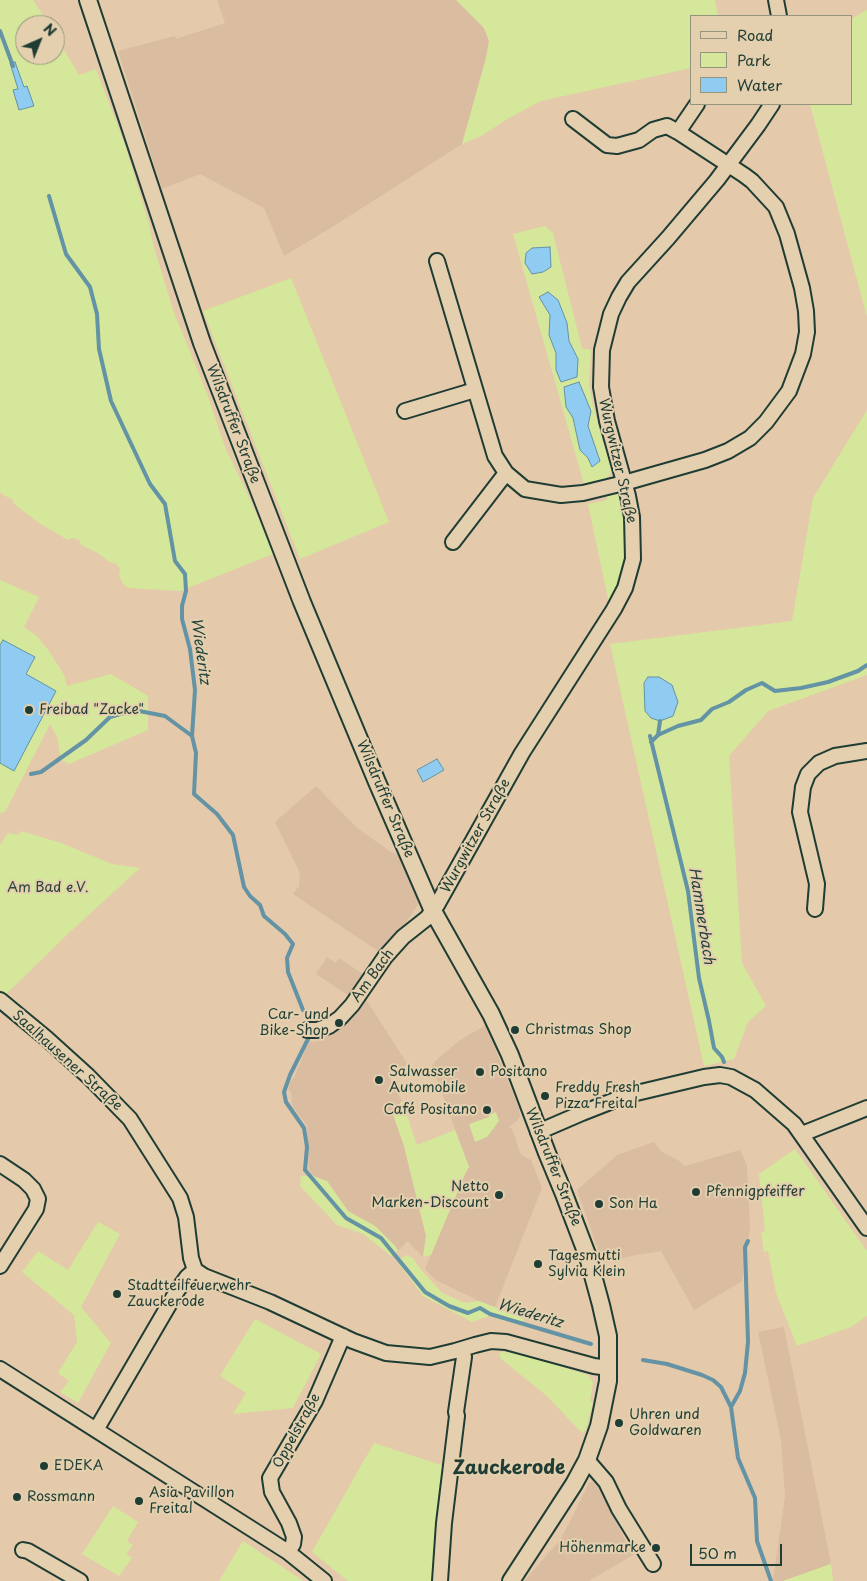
<!DOCTYPE html>
<meta charset="utf-8">
<style>
body{margin:0}
#map{position:relative;width:867px;height:1581px;overflow:hidden;background:#e4caaa;font-family:"Playpen Sans",sans-serif}
canvas{display:block}
.legend{position:absolute;left:690px;top:15px;width:162px;height:90px;box-sizing:border-box;background:#e4d0ae;border:1px solid #95957d;margin:0;padding:6px 9px;list-style:none;font-size:15px;color:#1f3d34}
.legend li{display:flex;align-items:center;gap:10px;height:25px}
.legend b{width:25px;border:1px solid #95957d}
.north{position:absolute;left:15px;top:15px;width:50px;height:50px;box-sizing:border-box;background:#e4d0ae;border:1px solid #95957d;border-radius:50%;rotate:44deg;font-size:14px;font-weight:700;line-height:20px;text-align:center;color:#1f3d34}
.north::after{content:'';display:block;margin:auto;width:18px;height:22px;background:#1f3d34;clip-path:polygon(50% 0,100% 100%,50% 72%,0 100%)}
.scale{position:absolute;left:690px;top:1544px;width:92px;height:22px;box-sizing:border-box;border:2px solid #1f3d34;border-top:0;padding-left:6px;font-size:15px;line-height:18px;white-space:nowrap;color:#1f3d34;-webkit-text-stroke:4px #e4d0ae;paint-order:stroke}
</style>
<div id="map">
<canvas width="867" height="1581"></canvas>
<ul class="legend">
<li><b style="height:6px;background:#e4d0ae"></b>Road</li>
<li><b style="height:14px;background:#d5e79a"></b>Park</li>
<li><b style="height:14px;background:#90ccf1"></b>Water</li>
</ul>
<div class="north">N</div>
<div class="scale">50 m</div>
</div>
<script>
const context = document.querySelector('canvas').getContext('2d');
context.lineJoin = 'round';
function fillPath(path, color) { context.fillStyle = color; context.fill(path, 'evenodd'); }
const shape = rows => new Path2D(rows.map(r => 'M' + r).join(''));
function strokePath(path, color, width, dash) { context.strokeStyle = color; context.lineWidth = width; context.lineCap = dash ? 'butt' : 'round'; context.setLineDash(dash || []); context.stroke(path); }
function label(font, color, halo, rows, align = 'center') {
  context.font = font + ' "Playpen Sans",sans-serif'; context.lineWidth = 4; context.setLineDash([]); context.textBaseline = 'middle'; context.strokeStyle = halo; context.fillStyle = color; for (const [text, x, y, turn = 0] of rows) {
    context.save(); context.translate(x, y); context.rotate((+turn || 0) * Math.PI / 180); context.textAlign = isNaN(turn) ? turn : align; if (halo) context.strokeText(text, 0, 0); context.fillText(text, 0, 0); context.restore();
  }
}
fillPath(shape([
 [217,0,456,0,484,28,489,41,486,58,462,144,334,226,284,256,264,208,200,174,162,189,118,51,175,36,176,39,225,23],
 [316,786,357,828,388,850,400,856,419,903,397,936,381,953,293,894,299,886,300,873,275,822],
 [327,957,336,963,339,958,366,976,352,998,316,974],
 [362,993,408,1065,387,1073,402,1101,393,1114,404,1146,426,1236,423,1257,407,1241,398,1251,395,1246,375,1226,348,1211,327,1181,313,1176,309,1169,307,1125,292,1106,291,1092,288,1090,291,1080,294,1078,309,1041,313,1042,319,1041],
 [486,1025,519,1109,520,1116,518,1120,509,1127,512,1129,521,1155,531,1160,542,1188,495,1307,479,1301,436,1280,425,1269,465,1174,469,1167,432,1066,435,1061,460,1040],
 [654,1142,662,1152,678,1160,685,1166,740,1150,747,1166,750,1228,742,1281,694,1310,661,1251,631,1256,603,1263,577,1190,617,1155],
 [784,1327,831,1564,783,1581,773,1581,785,1497,781,1440,758,1332],
 [592,1481,598,1487,633,1555,589,1581,524,1581,560,1540,566,1529,589,1483]
]), '#dabca0');
fillPath(shape([
 [0,0,33,0,49,25,25,25,25,55,55,55,55,35,79,75,96,69,125,145,149,224,153,244,173,310,208,396,225,447,249,497,273,554,180,591,129,588,123,584,119,575,120,568,116,564,109,562,98,553,81,545,79,540,73,538,68,540,39,523,13,503,13,500,10,498,5,496,0,492],
 [456,0,715,0,718,16,691,16,691,68,541,101,509,118,481,136,462,144,486,58,489,41,484,28],
 [867,10,867,317,810,104,851,104,851,19],
 [545,226,553,233,582,348,591,350,589,384,593,406,611,470,610,474,606,478,584,484,513,234],
 [291,278,389,522,300,559,203,311],
 [867,410,867,675,768,711,729,756,742,963,766,1006,748,1022,734,1059,704,1066,610,644,792,621,813,498],
 [613,492,621,497,624,505,627,528,625,562,620,584,610,601,608,599,588,504,607,500,606,493],
 [0,580,39,597,24,627,37,636,49,651,64,675,67,686,111,674,148,696,148,730,69,764,61,760,57,737,50,724,5,812,0,813],
 [21,831,61,843,112,864,140,868,70,932,6,994,0,989,0,845,8,833,19,835],
 [402,1101,417,1145,455,1130,469,1167,465,1174,431,1255,423,1257,426,1236,404,1146,393,1114],
 [496,1112,499,1121,487,1137,475,1142,469,1124,489,1117,489,1115],
 [795,1149,867,1251,867,1316,851,1327,797,1346,776,1293,768,1251,764,1252,761,1232,765,1231,759,1174],
 [301,1176,313,1176,327,1181,348,1211,375,1226,395,1246,398,1251,391,1256,363,1234,337,1225,300,1186],
 [98,1222,120,1234,81,1307,111,1343,78,1403,60,1392,69,1381,58,1373,77,1342,74,1315,22,1272,38,1251,68,1270],
 [406,1255,413,1258,418,1266,442,1293,465,1303,479,1301,524,1319,523,1326,489,1316,472,1322,423,1296,397,1261],
 [255,1319,321,1354,293,1408,233,1414,246,1393,220,1376],
 [500,1352,518,1353,588,1375,593,1382,590,1401,593,1403,586,1429,582,1433,547,1396,500,1358],
 [374,1443,447,1467,436,1581,348,1581,312,1552],
 [113,1506,138,1522,127,1541,133,1545,126,1554,132,1558,119,1576,82,1554],
 [243,1541,299,1578,303,1581,219,1581],
 [831,1564,833,1581,783,1581]
]), '#d5e79a');
const water = shape([
 [15,62,24,87,27,86,34,106,19,110,13,90,18,89,10,63,15,62],
 [550,247,551,267,543,272,532,274,525,263,526,253,532,248,550,247],
 [548,292,558,300,567,323,569,341,578,359,577,377,561,382,556,370,556,353,549,335,550,315,539,297,548,292],
 [579,382,591,411,588,426,600,461,592,467,588,458,580,450,573,418,566,407,564,387,579,382],
 [3,640,35,657,26,674,56,691,14,771,0,763,0,645,3,640],
 [648,677,659,677,672,685,678,702,673,716,660,721,651,718,645,711,644,683,648,677],
 [437,759,444,770,423,782,417,770,437,759]
]);
fillPath(water, '#90ccf1');
strokePath(water, '#6393a5', 1);
strokePath(shape([
 [0,31,13,66],
 [49,196,66,254,90,287,97,314,99,349,111,401,150,484,165,504,175,561,185,574,186,591,182,606,182,619,190,649,195,690,192,736,196,753,194,794,217,814,233,835,244,887,250,896,260,905,264,916,285,934,293,944,287,958,288,972,303,1010],
 [658,735,660,721],
 [650,736,688,891,699,978,709,1021,714,1048,722,1057,724,1062],
 [651,742,658,735,678,726,701,720,712,709,729,702,746,690,762,683,775,691,801,688,828,682,858,671,867,665],
 [31,774,41,772,86,740,110,717,134,710,165,716,192,736],
 [308,1039,290,1075,284,1092,286,1102,304,1128,307,1147,305,1170,346,1218,381,1238,425,1292,449,1306,468,1313,480,1308,490,1314,591,1344],
 [643,1360,667,1364,702,1375,713,1380,721,1387,731,1407,738,1458,755,1498,757,1541,771,1581],
 [731,1407,740,1391,745,1373,748,1342,745,1247,748,1241]
]), '#6393a5', 4);
const minor = shape([
 [776,0,779,16],
 [678,132,697,104],
 [437,261,495,456,506,473,525,489,561,495,583,493,624,483,705,460,728,451,750,438,766,422,789,391,803,354,807,332,806,311,802,288,787,234,776,207,752,181,744,175,678,132,667,126,653,130,639,140,617,146,607,145,573,119],
 [405,411,475,390],
 [453,542,506,473],
 [815,909,817,884,800,812,803,787,808,774,819,763,835,756,867,751],
 [0,1000,46,1038,88,1076,130,1119,180,1198,186,1217,191,1258,195,1270,204,1276,270,1302,353,1341,386,1353,430,1357,455,1351,475,1345,491,1341,506,1342,594,1366,609,1368],
 [307,1030,317,1030,329,1026,340,1018,352,1005,385,957,403,937,427,918,437,905,522,753,614,609,625,588,633,559,632,517,628,496,607,421,601,387,602,350,611,314,619,297,628,282,668,238,717,180,758,125,772,104],
 [538,1132,582,1113,628,1095,704,1077,720,1075,731,1077,755,1090,794,1124,867,1228],
 [802,1134,867,1108],
 [0,1164,24,1180,33,1189,38,1199,36,1209,0,1266],
 [0,1369,288,1552,324,1581],
 [96,1430,177,1291,187,1277,195,1270],
 [587,1460,606,1482,619,1509,653,1564],
 [23,1550,28,1551,80,1581],
 [288,1552,293,1544,294,1537,289,1523,272,1492,270,1478,315,1401,343,1336],
 [440,1581,444,1523,457,1416,456,1412,464,1357,462,1350]
]);
const major = shape([
 [88,0,202,343,302,602,377,782,433,911,491,1014,510,1055,547,1153,564,1194,588,1257,601,1305,608,1336,608,1381,599,1426,587,1460,574,1484,511,1581]
]);
strokePath(minor, '#1f3d34', 18);
strokePath(major, '#1f3d34', 20);
strokePath(minor, '#e4d0ae', 14);
strokePath(major, '#e4d0ae', 16);
for (const [x, y, r, color] of [
 [29,710,5,"#1f3d34"],
 [339,1023,5,"#1f3d34"],
 [515,1030,5,"#1f3d34"],
 [480,1072,5,"#1f3d34"],
 [379,1080,5,"#1f3d34"],
 [545,1096,5,"#1f3d34"],
 [487,1110,5,"#1f3d34"],
 [696,1192,5,"#1f3d34"],
 [499,1195,5,"#1f3d34"],
 [599,1204,5,"#1f3d34"],
 [538,1264,5,"#1f3d34"],
 [117,1294,5,"#1f3d34"],
 [619,1423,5,"#1f3d34"],
 [44,1466,5,"#1f3d34"],
 [17,1497,5,"#1f3d34"],
 [139,1501,5,"#1f3d34"],
 [656,1548,5,"#1f3d34"]
]) { const dot = new Path2D(); dot.arc(x, y, r, 0, 2 * Math.PI); context.fillStyle = color; context.fill(dot); strokePath(dot, '#e4d0ae', 2); }
label('14px', '#1f3d34', '#e4d0ae', [
 ["Wilsdruffer Straße",233,424,69],
 ["Wurgwitzer Straße",617,461,77],
 ["Wilsdruffer Straße",385,799,67],
 ["Wurgwitzer Straße",476,836,-61],
 ["Am Bach",373,976,-54],
 ["Saalhausener Straße",67,1061,42],
 ["Wilsdruffer Straße",553,1167,68],
 ["Oppelstraße",297,1431,-61]
]);
label('14px', '#1f3d34', '#e4d0ae', [
 ["Freibad \"Zacke\"",39,710],
 ["Car- und",329,1015,"right"],
 ["Bike-Shop",329,1031,"right"],
 ["Christmas Shop",525,1030],
 ["Salwasser",389,1072],
 ["Automobile",389,1088],
 ["Positano",490,1072],
 ["Freddy Fresh",555,1088],
 ["Pizza Freital",555,1104],
 ["Café Positano",477,1110,"right"],
 ["Netto",489,1187,"right"],
 ["Marken-Discount",489,1203,"right"],
 ["Pfennigpfeiffer",706,1192],
 ["Son Ha",609,1204],
 ["Tagesmutti",548,1256],
 ["Sylvia Klein",548,1272],
 ["Stadtteilfeuerwehr",127,1286],
 ["Zauckerode",127,1302],
 ["Uhren und",629,1415],
 ["Goldwaren",629,1431],
 ["EDEKA",54,1466],
 ["Asia Pavillon",149,1493],
 ["Freital",149,1509],
 ["Rossmann",27,1497],
 ["Höhenmarke",646,1548,"right"]
], 'left');
label('14px', '#284639', '#e4d0ae', [
 ["Am Bad e.V.",48,888]
]);
label('italic 15px', '#25443d', '#e4d0ae', [
 ["Wiederitz",200,651,82],
 ["Hammerbach",701,916,81],
 ["Wiederitz",530,1314,17]
]);
label('bold 19px', '#1f3d34', '#e4d0ae', [
 ["Zauckerode",509,1469]
]);
</script>
